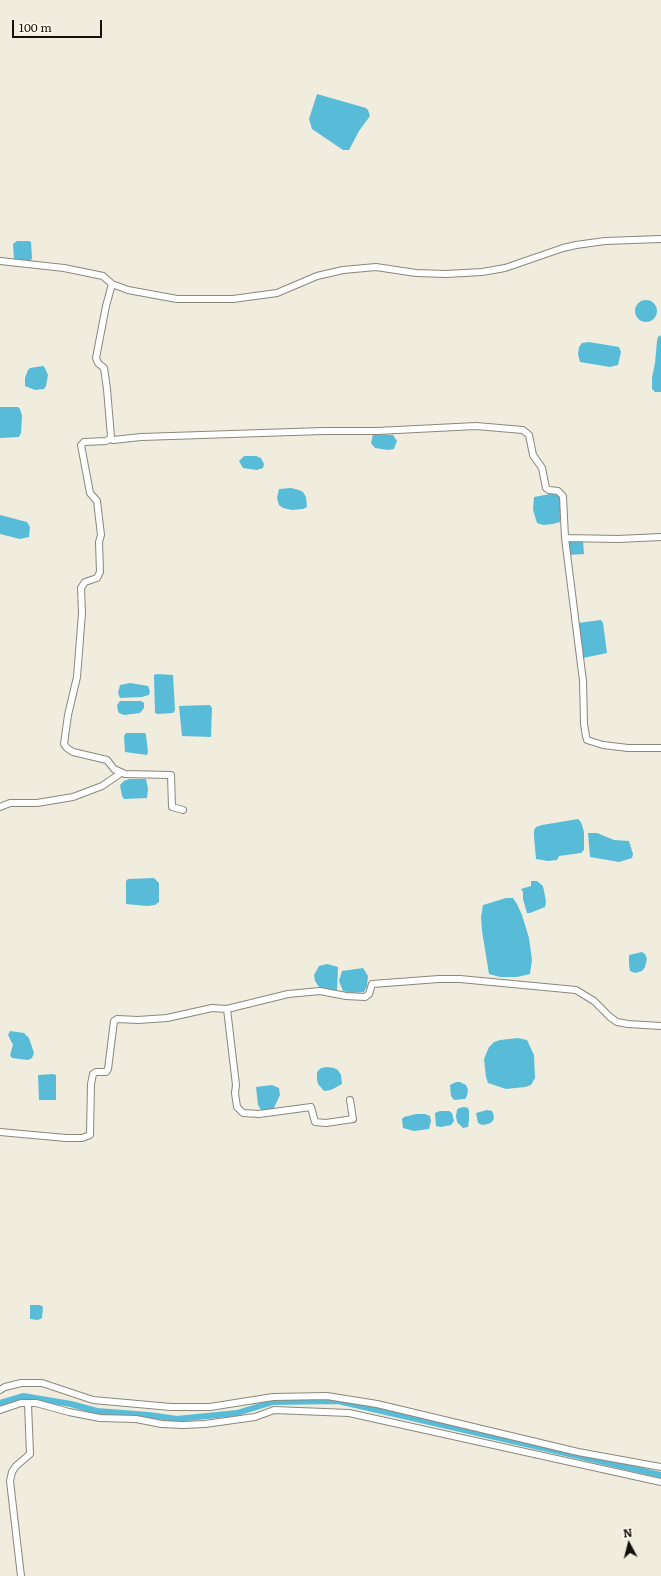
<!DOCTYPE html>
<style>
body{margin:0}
#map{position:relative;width:661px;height:1576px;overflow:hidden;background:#f0ecde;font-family:Literata,serif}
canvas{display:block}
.north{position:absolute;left:609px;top:1524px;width:40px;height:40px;-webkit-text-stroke:3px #fef9eb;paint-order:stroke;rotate:353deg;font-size:11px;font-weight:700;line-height:16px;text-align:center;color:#12110c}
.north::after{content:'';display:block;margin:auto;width:14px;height:18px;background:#12110c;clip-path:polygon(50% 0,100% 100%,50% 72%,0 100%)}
.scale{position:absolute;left:12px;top:20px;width:90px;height:18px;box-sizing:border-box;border:2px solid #12110c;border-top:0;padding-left:5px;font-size:12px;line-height:14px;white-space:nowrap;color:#12110c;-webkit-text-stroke:3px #fef9eb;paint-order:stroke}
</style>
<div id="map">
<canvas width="661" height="1576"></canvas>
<div class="north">N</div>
<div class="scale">100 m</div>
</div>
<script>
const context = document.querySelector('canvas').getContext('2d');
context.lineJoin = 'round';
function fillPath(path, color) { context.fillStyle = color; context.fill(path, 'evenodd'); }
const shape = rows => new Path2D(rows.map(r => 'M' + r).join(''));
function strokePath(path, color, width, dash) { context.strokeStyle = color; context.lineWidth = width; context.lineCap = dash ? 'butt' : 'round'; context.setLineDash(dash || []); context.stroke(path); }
fillPath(shape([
 [317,94,366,108,368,110,370,116,359,131,349,150,343,150,312,129,309,119],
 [17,241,29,241,31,242,32,258,31,261,14,260,13,244],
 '635 311a11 11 0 1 1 22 0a11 11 0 1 1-22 0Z',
 [661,335,661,392,655,392,652,389,652,378,655,363,657,341,658,337],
 [589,342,619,347,621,352,618,365,610,367,580,362,578,354,579,347,582,343],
 [43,366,45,368,48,375,46,386,44,389,35,390,25,386,25,378,28,370,30,368],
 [0,407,18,407,20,409,22,415,21,433,19,437,0,438],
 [373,434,393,435,397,441,394,449,388,450,375,448,371,443],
 [244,456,256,456,261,458,264,464,263,468,257,470,243,468,239,461],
 [291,488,299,490,303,492,306,497,307,507,303,509,292,510,283,508,279,505,277,498,279,489],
 [555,493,560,495,562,519,560,522,553,524,543,525,537,523,533,510,534,497],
 [0,515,27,522,30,527,29,537,20,539,0,534],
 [567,540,583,540,584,554,569,555],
 [601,620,603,623,607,653,583,658,578,623],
 [157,674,173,675,175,710,173,713,158,714,155,713,154,677,154,675],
 [130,683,148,686,150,691,149,695,142,697,120,698,118,693,120,685],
 [120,701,141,701,144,703,144,708,140,713,124,715,119,713,118,711,117,705],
 [210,705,212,708,211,737,182,736,179,706],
 [126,733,145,733,146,735,148,752,147,755,125,752,124,736],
 [129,779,146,779,148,789,147,798,124,799,122,796,120,785,124,781],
 [578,819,581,822,584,832,584,850,581,853,559,856,557,860,548,861,536,859,534,836,534,830,536,827,542,825],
 [588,833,597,833,614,840,629,841,633,854,632,858,619,862,590,857],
 [154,878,159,883,159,902,155,905,147,906,126,904,126,881,128,879],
 [531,881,537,881,543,886,546,901,545,907,530,913,527,913,523,899,523,892,521,889,531,886],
 [506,898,513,898,517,904,522,915,529,938,532,960,530,974,517,977,500,977,489,974,482,931,481,917,483,905],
 [642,952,645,954,647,959,645,967,642,971,635,973,630,971,629,964,629,955],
 [327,964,338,967,337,991,325,990,319,987,315,981,314,975,319,966],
 [363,968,368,976,367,986,364,992,352,993,343,991,339,981,342,971],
 [10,1031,24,1033,29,1038,34,1053,32,1058,28,1060,12,1058,10,1055,13,1045,8,1035],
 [518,1038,527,1040,534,1055,535,1078,531,1085,525,1087,506,1089,488,1083,486,1077,484,1059,489,1047,494,1042,500,1040],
 [327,1067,334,1068,338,1070,341,1075,342,1084,331,1090,324,1091,318,1084,317,1080,317,1072,321,1068],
 [53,1074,56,1075,56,1100,39,1100,38,1075],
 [456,1082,460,1082,466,1085,468,1090,467,1096,465,1099,454,1100,451,1096,450,1085],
 [272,1085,279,1088,280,1095,273,1110,264,1112,261,1110,258,1105,256,1087],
 [464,1107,468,1108,469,1111,469,1120,468,1127,463,1128,457,1122,456,1116,457,1110,459,1108],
 [487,1110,492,1111,493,1113,494,1118,492,1122,488,1124,482,1125,478,1123,476,1113],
 [440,1111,449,1111,452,1113,454,1121,451,1125,441,1127,436,1126,435,1113],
 [416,1114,425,1114,430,1116,431,1121,429,1129,414,1131,403,1128,402,1119,404,1117],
 [30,1305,40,1305,43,1307,42,1318,38,1320,30,1319]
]), '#58bcd9');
strokePath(shape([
 [0,1403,23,1396,71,1404,97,1411,149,1415,177,1419,237,1413,273,1402,338,1401,661,1475]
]), '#58bcd9', 6);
const street = shape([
 [0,261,64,268,103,276,112,284,128,290,177,299,233,299,277,293,317,276,343,270,376,267,416,273,446,274,482,272,505,268,563,248,576,245,605,241,661,239],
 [112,284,106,306,96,358,98,363,104,368,107,389,111,437,110,439,106,441,84,442,81,445,90,493,97,501,101,535,99,542,100,572,97,578,85,582,81,588,82,613,77,677,68,715,64,744,67,748,73,752,107,760,114,769,125,774,171,775,172,807,183,810],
 [110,439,113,440,141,437,323,431,377,431,476,426,523,430,529,435,533,455,542,468,546,488,549,490,558,491,563,496,565,538,583,681,584,724,586,736,587,740,603,745,628,748,661,748],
 [565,538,618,539,661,537],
 [0,807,10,803,37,803,73,797,102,786,121,773],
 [227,1009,236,1085,235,1093,237,1107,243,1113,259,1114,311,1107,315,1122,326,1123,353,1119,350,1100],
 [0,1132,66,1138,82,1138,90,1135,91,1084,93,1074,96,1072,106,1072,108,1069,114,1021,117,1019,138,1020,167,1018,212,1008,227,1009,288,994,320,991,346,996,365,997,369,994,372,984,439,979,460,979,576,990,594,1001,610,1017,617,1022,628,1024,661,1026],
 [0,1390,5,1387,21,1383,42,1383,93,1400,171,1407,210,1407,273,1397,327,1396,377,1404,578,1452,661,1467],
 [0,1410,21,1403,36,1403,69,1412,100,1418,136,1419,162,1424,183,1425,205,1424,255,1417,274,1410,349,1413,661,1482],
 [21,1576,10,1481,12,1472,16,1466,30,1454,28,1404]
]);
strokePath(street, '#8b877b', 8);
strokePath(street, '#fff', 6);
</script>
